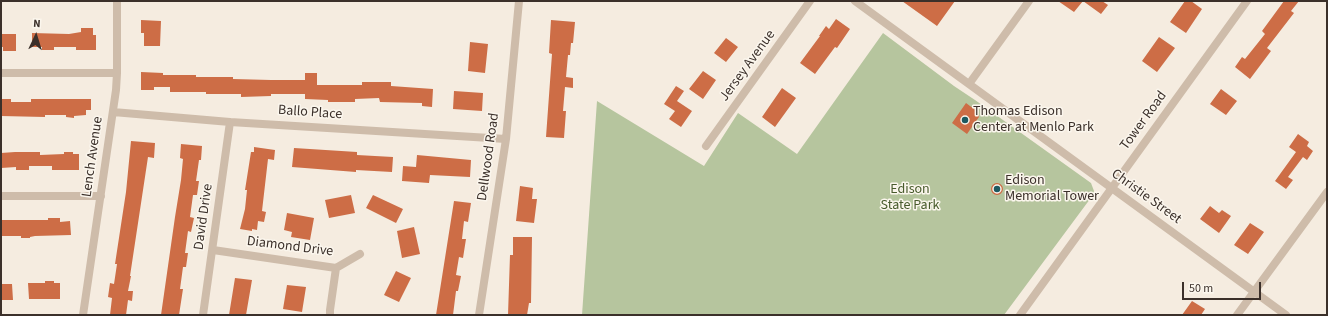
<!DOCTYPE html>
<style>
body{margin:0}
#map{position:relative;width:1328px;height:316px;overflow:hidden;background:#f5ece0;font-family:"Source Sans 3",sans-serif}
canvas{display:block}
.frame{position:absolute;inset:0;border:2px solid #3b302a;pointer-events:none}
.north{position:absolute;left:16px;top:16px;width:40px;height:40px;-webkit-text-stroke:3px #fbf6ed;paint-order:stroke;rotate:4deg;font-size:11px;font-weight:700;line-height:16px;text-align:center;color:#3b302a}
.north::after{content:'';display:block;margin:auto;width:14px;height:18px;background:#3b302a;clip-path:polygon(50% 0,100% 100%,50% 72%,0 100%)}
.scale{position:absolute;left:1182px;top:282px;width:79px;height:18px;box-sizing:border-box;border:2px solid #3b302a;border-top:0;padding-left:5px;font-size:12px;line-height:14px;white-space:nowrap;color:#3b302a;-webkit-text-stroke:3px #fbf6ed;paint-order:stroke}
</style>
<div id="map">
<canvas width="1328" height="316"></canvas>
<div class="frame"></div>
<div class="north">N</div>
<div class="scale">50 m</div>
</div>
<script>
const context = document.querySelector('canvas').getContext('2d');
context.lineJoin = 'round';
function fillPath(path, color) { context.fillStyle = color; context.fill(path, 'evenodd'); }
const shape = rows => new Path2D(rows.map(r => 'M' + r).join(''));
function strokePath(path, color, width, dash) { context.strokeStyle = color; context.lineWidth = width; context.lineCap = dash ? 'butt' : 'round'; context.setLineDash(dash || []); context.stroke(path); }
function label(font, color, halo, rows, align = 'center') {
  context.font = font + ' "Source Sans 3",sans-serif'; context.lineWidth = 3; context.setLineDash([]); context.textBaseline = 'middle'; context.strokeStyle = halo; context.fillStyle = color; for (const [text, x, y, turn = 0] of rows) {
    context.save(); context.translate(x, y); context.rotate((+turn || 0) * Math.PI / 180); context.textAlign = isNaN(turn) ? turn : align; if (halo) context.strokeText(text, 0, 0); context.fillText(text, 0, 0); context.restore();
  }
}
fillPath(shape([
 [883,33,954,86,975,100,1091,183,1094,191,1093,195,1004,315,582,315,597,101,704,166,738,113,797,154]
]), '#b6c59e');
fillPath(shape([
 [902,1,955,1,937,26],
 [1058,1,1102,1,1108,5,1101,14,1083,1,1074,12],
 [1185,1,1191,1,1202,9,1186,33,1170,22],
 [1284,1,1299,1,1291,11,1294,13,1267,48,1271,51,1250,79,1235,67,1242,57,1245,59,1265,34,1262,31],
 [836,19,850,29,837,48,835,47,815,74,800,63,820,36,819,36,826,26,829,29],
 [141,20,161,21,160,46,144,46,144,33,141,33],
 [551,20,575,22,573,43,571,43,570,55,568,55,566,77,573,78,573,88,565,87,563,111,566,111,564,138,546,137,552,54,549,53],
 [81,28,93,28,93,35,96,35,96,50,76,50,76,47,54,47,54,50,42,50,42,47,32,47,32,33,69,34,81,32],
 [1,34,16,34,16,51,3,51,3,47,1,47],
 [1159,37,1175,48,1157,72,1142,61],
 [726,38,738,47,726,62,714,53],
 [470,42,488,44,485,73,468,71],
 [703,71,716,80,703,99,689,89],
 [141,72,163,73,163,75,196,75,196,77,233,77,233,79,271,80,305,80,305,73,317,73,317,85,362,85,362,82,391,82,391,86,433,89,432,107,422,106,422,103,380,102,379,98,355,99,355,102,328,102,328,100,305,99,305,94,271,94,271,96,241,97,241,94,206,94,206,92,170,92,170,87,154,87,154,90,141,90],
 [676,86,684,91,677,101,692,111,681,127,669,119,675,111,664,104],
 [782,88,796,98,775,127,762,117],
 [1221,89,1237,101,1226,115,1210,104],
 [454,91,483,93,482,111,453,109],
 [1,99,11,99,11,102,31,102,31,99,91,99,91,110,86,110,86,115,74,116,74,118,66,117,66,115,45,115,45,117,1,116],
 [966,103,978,112,979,117,967,134,952,123],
 [1298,134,1309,142,1307,146,1313,151,1307,160,1303,157,1288,177,1293,180,1286,189,1275,181,1296,152,1289,147],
 [131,141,155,143,154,158,148,157,130,276,131,276,128,291,133,291,132,301,128,300,126,315,110,315,112,298,108,297,110,283,114,284,117,264,115,264,126,192],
 [181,144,202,146,201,160,199,160,196,181,199,181,197,195,193,195,190,217,194,218,191,232,188,231,185,253,188,253,186,267,183,267,180,289,183,289,179,315,161,315,175,217,181,180,183,159,180,158],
 [254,147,275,150,274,160,268,159,262,211,266,212,264,222,258,221,257,230,252,229,252,231,240,229,245,209,247,190,245,190,251,152,254,152],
 [294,148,357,152,357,155,393,157,392,172,356,170,356,172,292,167],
 [15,152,40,152,40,155,64,154,64,152,73,152,73,154,79,154,79,170,52,170,52,166,29,166,29,170,16,170,16,167,1,168,1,153],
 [417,155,471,160,470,177,430,175,429,183,402,181,403,166,416,167],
 '991 189a6 6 0 1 1 12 0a6 6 0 1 1-12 0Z',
 [520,186,533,188,532,199,537,199,534,223,516,221],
 [351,195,355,213,329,218,325,200],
 [373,195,403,209,396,223,366,208],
 [454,201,471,203,468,222,464,221,462,239,466,239,463,258,459,257,456,275,461,276,458,291,456,291,453,315,436,315],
 [1210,206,1219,213,1222,210,1231,216,1219,233,1200,219],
 [287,213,314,218,310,240,291,237,292,232,284,230],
 [48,218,60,218,60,222,70,221,71,235,35,236,30,237,30,238,21,238,21,236,1,236,1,220,48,220],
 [1250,223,1264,232,1248,254,1234,245],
 [414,227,420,254,402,258,397,231],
 [513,237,532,237,531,303,529,303,527,315,508,315,510,255,513,255],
 [396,271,411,278,399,302,384,295],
 [235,278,252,280,246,315,229,315],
 [45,281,54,281,54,283,60,283,60,299,29,299,28,283,45,283],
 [1,284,12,284,13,300,1,300],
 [287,285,306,287,302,312,283,309],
 [1192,301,1205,309,1201,315,1182,315]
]), '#cd6d46');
strokePath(shape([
 [855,1,1286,315],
 [1,73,117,73],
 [969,84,1029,1],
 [113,112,230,122,506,139],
 [706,146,810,1],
 [1,196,101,196],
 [213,250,336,268,360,254],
 [83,315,116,90,117,73,117,1],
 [203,315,230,122],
 [330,315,330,310,336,268],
 [479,315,506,139,519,1],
 [1020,315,1247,1],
 [1237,315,1327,192]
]), '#cebcaa', 8);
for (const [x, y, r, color] of [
 [965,120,4,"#1d5960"],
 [997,189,4,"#1d5960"]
]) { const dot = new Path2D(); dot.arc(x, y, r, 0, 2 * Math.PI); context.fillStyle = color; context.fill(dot); strokePath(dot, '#fbf6ed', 1.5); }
label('14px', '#3b302a', '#fbf6ed', [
 ["Jersey Avenue",748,66,-54],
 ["Ballo Place",310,113,4],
 ["Tower Road",1144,121,-54],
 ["Lench Avenue",93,157,-82],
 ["Dellwood Road",489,157,-82],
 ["Christie Street",1146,197,36],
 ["David Drive",204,217,-82],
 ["Diamond Drive",290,247,7]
]);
label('14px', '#3b302a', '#fbf6ed', [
 ["Thomas Edison",973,112],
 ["Center at Menlo Park",973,128],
 ["Edison",1005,181],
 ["Memorial Tower",1005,197]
], 'left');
label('14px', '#485b2c', '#fbf6ed', [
 ["Edison",910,190],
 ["State Park",910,206]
]);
</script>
